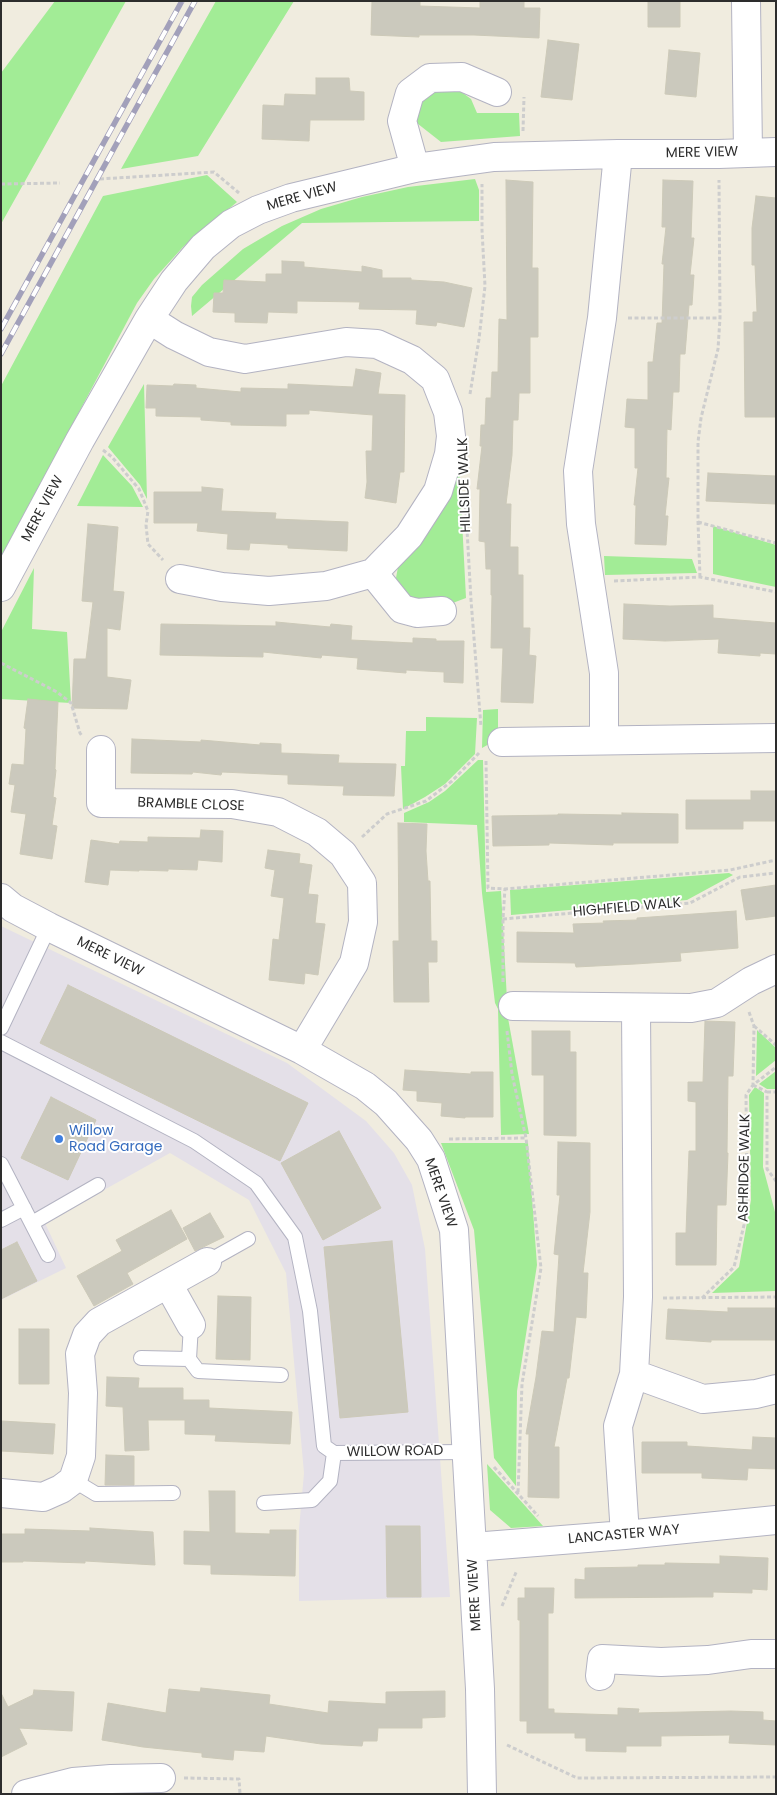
<!DOCTYPE html>
<style>
body{margin:0}
#map{position:relative;width:777px;height:1795px;overflow:hidden;background:#f0ecdf;font-family:Poppins,sans-serif}
canvas{display:block}
.frame{position:absolute;inset:0;border:2px solid #2d2d2d;pointer-events:none}
</style>
<div id="map">
<canvas width="777" height="1795"></canvas>
<div class="frame"></div>
</div>
<script>
const context = document.querySelector('canvas').getContext('2d');
context.lineJoin = 'round';
function fillPath(path, color) { context.fillStyle = color; context.fill(path, 'evenodd'); }
const shape = rows => new Path2D(rows.map(r => 'M' + r).join(''));
function strokePath(path, color, width, dash) { context.strokeStyle = color; context.lineWidth = width; context.lineCap = dash ? 'butt' : 'round'; context.setLineDash(dash || []); context.stroke(path); }
function label(font, color, halo, rows, align = 'center') {
  context.font = font + ' Poppins,sans-serif'; context.lineWidth = 4; context.setLineDash([]); context.textBaseline = 'middle'; context.strokeStyle = halo; context.fillStyle = color; for (const [text, x, y, turn = 0] of rows) {
    context.save(); context.translate(x, y); context.rotate((+turn || 0) * Math.PI / 180); context.textAlign = isNaN(turn) ? turn : align; if (halo) context.strokeText(text, 0, 0); context.fillText(text, 0, 0); context.restore();
  }
}
fillPath(shape([
 [1,926,287,1063,366,1121,394,1153,412,1185,425,1249,450,1597,299,1601,299,1529,304,1473,286,1273,249,1200,170,1153,45,1223,66,1268,1,1300]
]), '#e4e0e8');
fillPath(shape([
 [55,1,126,1,1,224,1,73],
 [216,1,294,1,198,156,121,169],
 [456,88,471,99,477,113,519,113,520,136,441,142,413,120,413,112,429,89],
 [207,175,237,202,183,247,154,279,137,303,1,559,1,386,103,196],
 [475,179,479,190,479,221,302,223,192,316,191,306,192,297,202,285,243,249,282,226,321,209,362,197,408,187],
 [144,384,147,499,140,485,108,447],
 [103,455,132,486,143,507,77,506],
 [459,462,466,598,450,604,434,606,408,597,398,588,396,578,398,567],
 [713,526,776,545,776,587,713,574],
 [604,556,692,559,697,573,605,575],
 [34,568,32,629,67,632,71,703,1,699,1,632],
 [498,709,498,739,482,748,483,710],
 [426,717,477,718,475,754,445,784,425,797,403,809,401,766,405,766,406,731,426,731],
 [478,760,483,760,486,892,501,891,508,1018,529,1134,501,1135,498,1009,495,1003,482,893,477,825,404,822,404,813,429,802,445,791],
 [729,873,733,875,687,900,511,915,510,890],
 [757,1030,776,1048,776,1060,756,1076],
 [776,1071,776,1089,767,1089,759,1084],
 [755,1087,764,1093,763,1167,775,1212,776,1291,712,1293,739,1267,751,1200,749,1095],
 [441,1143,528,1143,537,1265,517,1391,516,1486,494,1458,474,1230],
 [487,1464,519,1499,543,1526,511,1528,490,1510]
]), '#a2ec96');
const building = shape([
 [372,1,420,1,420,6,480,8,480,1,524,1,524,8,540,8,539,38,474,35,419,35,419,37,371,35,372,1],
 [648,1,680,1,680,27,648,27,648,1],
 [548,40,579,44,572,100,541,97,548,40],
 [669,50,700,53,696,97,665,94,669,50],
 [316,78,349,78,350,91,364,92,364,120,310,120,309,141,262,139,263,105,284,106,285,94,316,95,316,78],
 [506,180,533,182,532,268,538,268,538,337,530,337,530,393,519,393,518,420,513,420,512,455,506,504,511,504,510,547,518,547,518,575,523,575,523,628,530,628,529,655,536,656,533,703,501,702,503,648,491,648,492,595,491,595,491,569,486,569,485,542,479,541,480,489,477,489,482,446,480,446,481,425,485,425,486,398,491,398,492,372,498,372,499,319,507,320,506,180],
 [663,180,693,181,691,238,694,238,690,275,694,275,692,305,689,305,685,354,680,354,679,392,673,392,671,430,667,429,666,478,669,478,665,516,668,516,666,545,635,544,636,505,634,505,638,468,635,468,635,428,625,427,627,399,648,400,648,362,653,362,657,323,662,323,664,264,662,264,666,227,662,227,663,180],
 [756,196,776,198,775,417,745,417,744,322,753,322,753,312,757,312,755,265,752,265,752,228,756,196],
 [282,261,304,262,304,267,362,272,362,266,382,270,382,278,411,278,411,280,444,282,472,288,464,327,437,322,436,326,416,324,417,310,359,309,360,302,297,301,297,313,268,312,267,323,235,322,235,313,213,312,214,293,223,293,224,280,266,282,266,274,282,274,282,261],
 [356,369,381,373,378,394,405,395,404,472,400,472,396,503,365,498,367,482,366,451,372,451,373,415,309,410,309,414,286,414,286,426,231,425,231,422,201,420,201,417,156,416,156,408,146,408,147,385,173,386,174,384,196,385,196,388,241,392,241,388,288,389,288,384,353,387,356,369],
 [708,473,776,476,776,504,706,501,708,473],
 [202,487,223,489,221,511,276,513,275,519,348,522,347,551,288,548,288,545,250,543,249,550,227,549,228,534,197,531,198,523,154,523,154,492,202,492,202,487],
 [88,524,118,527,113,591,124,592,120,630,107,628,107,677,131,680,127,709,72,708,74,659,86,659,93,602,82,601,88,524],
 [624,604,670,606,713,605,713,618,776,623,776,654,760,653,760,656,718,653,719,639,665,641,623,639,624,604],
 [276,622,330,627,331,624,352,626,351,640,413,643,413,638,436,639,436,641,464,641,463,683,444,682,444,672,406,670,406,673,357,669,358,658,322,655,321,658,263,652,263,657,160,655,161,624,276,626,276,622],
 [28,699,58,702,55,769,56,770,53,797,56,798,52,825,57,826,52,859,20,854,26,814,11,812,15,785,9,784,12,764,24,765,26,729,24,728,28,699],
 [132,739,201,742,201,740,260,745,260,743,281,744,281,753,339,755,338,763,396,764,394,796,343,795,344,786,288,784,288,775,222,772,221,775,193,772,192,774,131,773,132,739],
 [751,791,776,791,776,821,743,821,743,829,686,829,686,800,751,800,751,791],
 [622,813,678,814,678,843,613,843,613,845,549,843,549,845,493,846,492,816,558,815,558,814,622,815,622,813],
 [398,823,427,824,426,851,428,881,430,881,431,941,437,941,437,962,428,962,429,1002,394,1002,393,941,399,941,398,823],
 [201,830,223,831,222,862,198,860,197,870,168,869,168,871,139,870,139,871,110,870,108,885,85,882,91,840,119,844,120,841,148,842,148,837,200,838,201,830],
 [268,850,300,854,299,863,312,865,308,894,318,895,315,923,325,924,318,975,305,973,304,984,269,980,273,939,279,940,284,898,271,896,275,870,265,868,268,850],
 [776,885,776,916,746,920,741,890,776,885],
 [736,911,738,948,680,953,681,961,635,964,576,967,575,963,517,962,517,932,574,933,573,924,604,923,603,921,637,920,637,918,736,911],
 [68,985,308,1103,280,1161,40,1043,68,985],
 [705,1021,735,1022,733,1076,728,1076,727,1153,728,1153,726,1205,717,1205,716,1265,676,1265,676,1233,686,1233,689,1151,696,1151,696,1102,688,1101,688,1082,703,1082,705,1021],
 [532,1031,570,1031,570,1052,576,1052,576,1136,544,1135,544,1075,532,1075,532,1031],
 [405,1070,471,1074,471,1072,493,1072,493,1117,465,1117,465,1118,441,1116,442,1103,417,1101,417,1091,403,1090,405,1070],
 [51,1097,96,1120,68,1180,21,1158,51,1097],
 [339,1131,381,1208,323,1240,281,1163,339,1131],
 [558,1142,590,1143,590,1212,583,1273,588,1273,586,1318,576,1317,569,1378,567,1378,554,1447,559,1447,559,1498,528,1497,529,1434,526,1434,536,1377,542,1331,554,1332,559,1255,554,1254,560,1195,557,1195,558,1142],
 [171,1210,187,1239,127,1273,133,1284,94,1306,77,1276,122,1251,116,1240,171,1210],
 [210,1213,224,1237,195,1251,183,1228,210,1213],
 [392,1241,408,1412,340,1418,324,1247,392,1241],
 [17,1242,37,1281,1,1299,1,1250,17,1242],
 [218,1296,251,1297,250,1360,216,1359,218,1296],
 [728,1308,776,1308,776,1340,711,1340,711,1342,666,1339,668,1309,728,1312,728,1308],
 [19,1329,49,1329,49,1384,19,1384,19,1329],
 [107,1377,139,1378,138,1388,183,1388,183,1400,209,1400,209,1408,292,1412,290,1444,215,1441,216,1435,185,1434,185,1420,148,1420,149,1450,125,1451,123,1407,106,1406,107,1377],
 [1,1421,55,1424,53,1454,1,1451,1,1421],
 [753,1437,776,1438,776,1469,748,1468,747,1480,702,1478,702,1473,642,1473,642,1442,687,1442,687,1446,752,1450,753,1437],
 [106,1455,134,1456,134,1485,105,1485,106,1455],
 [209,1491,235,1491,235,1533,270,1534,270,1530,296,1530,295,1576,211,1574,211,1565,184,1564,184,1531,210,1532,209,1491],
 [386,1526,420,1526,421,1597,387,1597,386,1526],
 [90,1528,153,1532,155,1565,85,1561,85,1563,23,1561,23,1562,1,1562,1,1534,25,1534,25,1529,90,1531,90,1528],
 [720,1556,768,1558,767,1590,752,1589,752,1593,713,1592,713,1597,697,1597,575,1598,575,1579,585,1580,585,1568,638,1567,638,1565,665,1565,665,1563,720,1564,720,1556],
 [525,1588,554,1588,553,1613,548,1613,548,1709,554,1709,554,1713,618,1715,618,1708,639,1709,638,1713,731,1711,763,1712,763,1720,776,1721,776,1745,729,1743,730,1735,661,1736,661,1746,626,1746,626,1752,586,1751,586,1738,575,1738,575,1733,527,1733,527,1721,520,1721,520,1620,518,1620,518,1598,525,1598,525,1588],
 [201,1688,270,1695,269,1704,328,1713,329,1701,386,1704,386,1692,445,1691,445,1717,422,1718,422,1728,378,1728,377,1741,363,1741,362,1746,321,1744,266,1736,264,1752,234,1750,233,1760,202,1757,202,1753,143,1747,102,1740,108,1703,166,1713,169,1689,200,1692,201,1688],
 [34,1690,74,1692,72,1731,19,1728,27,1744,1,1757,1,1693,8,1707,33,1695,34,1690]
]);
fillPath(building, '#cbc9bd');
strokePath(building, '#ccc9b8', 1);
const lane = shape([
 [1,1028,49,927],
 [1,1042,194,1141,256,1183,295,1237,310,1311,324,1446,334,1453,468,1452],
 [1,1164,48,1255],
 [1,1220,24,1208],
 [32,1223,98,1185],
 [207,1262,248,1239],
 [191,1325,189,1359,198,1371,281,1375],
 [141,1358,189,1359],
 [73,1480,96,1494,173,1493],
 [264,1503,312,1500,330,1481,334,1453]
]);
const street = shape([
 [746,1,748,153],
 [415,168,402,121,410,93,430,78,462,77,497,92],
 [149,319,174,335,209,352,245,359,346,342,377,344,412,360,435,379,448,412,451,436,449,454,438,491,409,536,373,573,326,586,269,591,222,587,180,579],
 [373,573,402,609,417,613,442,611],
 [1,587,80,440,149,319,174,281,203,247,231,224,258,210,291,198,415,168,494,157,618,154,719,154,776,152],
 [604,740,604,673,581,524,578,471,602,318,618,154],
 [502,742,776,738],
 [101,750,101,803,232,804,278,812,317,832,343,854,362,883,363,922,354,963,302,1050],
 [1,898,13,908,49,927,302,1050,365,1086,386,1103,419,1140,431,1159,454,1230,480,1689,482,1794],
 [513,1006,691,1008,717,1003,751,981,776,969],
 [168,1284,191,1325],
 [634,1374,703,1399,756,1394,776,1389],
 [1,1493,43,1497,61,1489,73,1480,81,1456,83,1393,80,1354,87,1335,99,1322,207,1262],
 [625,1535,618,1426,634,1374,638,1297,636,1008],
 [473,1547,625,1535,776,1520],
 [600,1676,602,1659,661,1662,708,1660,751,1654,776,1654],
 [26,1794,73,1782,111,1779,161,1778]
]);
strokePath(lane, '#b3b3c2', 16);
strokePath(street, '#b3b3c2', 30);
strokePath(shape([
 [523,131,524,97],
 [100,179,214,172,239,193],
 [1,184,60,183],
 [628,318,720,318],
 [470,394,479,339,485,286,482,230,482,184],
 [103,450,112,457,139,489,148,511,146,525,148,544,163,560],
 [465,494,471,600,481,727],
 [698,522,776,543],
 [700,577,698,522,698,442,701,418,718,349,720,318,719,180],
 [614,581,700,577,776,592],
 [1,663,57,692,71,703,80,733,82,736],
 [486,761,488,888,505,889,730,870,776,860],
 [362,837,387,814,426,801,452,781,479,753],
 [503,919,690,903,740,877,776,873],
 [503,982,503,919,505,888],
 [749,1012,754,1026,753,1085],
 [754,1026,776,1045],
 [507,1031,512,1074,526,1138,541,1268,522,1384,518,1493],
 [753,1085,767,1092,767,1169,776,1181],
 [767,1092,776,1092],
 [449,1139,526,1138],
 [663,1298,776,1297],
 [702,1298,734,1267,744,1225,747,1202,746,1095,753,1085,776,1067],
 [494,1467,538,1516],
 [502,1606,517,1570],
 [507,1745,577,1778,776,1777],
 [184,1778,239,1779,240,1794]
]), '#cdcdcd', 3, [4, 2.5]);
strokePath(lane, '#fff', 14);
strokePath(street, '#fff', 28);
const rail = shape([
 [1,329,182,1],
 [1,354,195,1]
]);
strokePath(rail, '#a2a0ba', 5.5);
strokePath(rail, '#fff', 4, [11]);
for (const [x, y, r, color] of [
 [59,1139,5,"#3f7fe0"]
]) { const dot = new Path2D(); dot.arc(x, y, r, 0, 2 * Math.PI); context.fillStyle = color; context.fill(dot); strokePath(dot, '#fff', 2); }
label('14px', '#2d2d2d', '#fff', [
 ["MERE VIEW",702,153,-1],
 ["MERE VIEW",302,197,-16],
 ["HILLSIDE WALK",465,485,-92],
 ["MERE VIEW",43,509,-62],
 ["BRAMBLE CLOSE",191,805,2],
 ["HIGHFIELD WALK",627,908,-5],
 ["MERE VIEW",110,957,26],
 ["ASHRIDGE WALK",745,1168,-89],
 ["MERE VIEW",440,1193,71],
 ["WILLOW ROAD",395,1452,-1],
 ["LANCASTER WAY",624,1535,-5],
 ["MERE VIEW",475,1595,-93]
]);
label('14px', '#366cbe', '#fff', [
 ["Willow",69,1131],
 ["Road Garage",69,1147]
], 'left');
</script>
